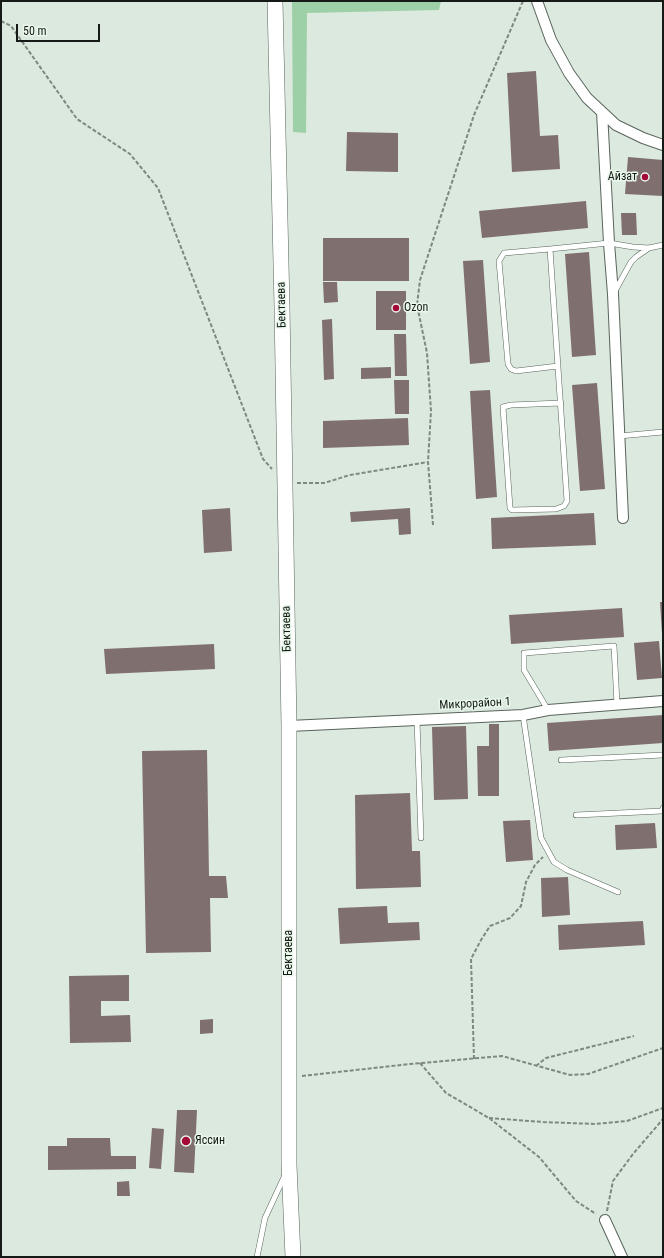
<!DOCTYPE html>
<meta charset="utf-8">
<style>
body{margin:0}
#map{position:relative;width:664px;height:1258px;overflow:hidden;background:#dce9de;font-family:"Roboto Condensed",sans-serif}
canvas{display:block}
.frame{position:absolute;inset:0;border:2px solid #151a16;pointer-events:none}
.scale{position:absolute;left:16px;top:24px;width:84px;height:18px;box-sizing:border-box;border:2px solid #151a16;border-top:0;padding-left:5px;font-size:12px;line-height:14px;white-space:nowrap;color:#151a16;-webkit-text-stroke:3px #e9f7eb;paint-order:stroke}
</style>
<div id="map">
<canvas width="664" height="1258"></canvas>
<div class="frame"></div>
<div class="scale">50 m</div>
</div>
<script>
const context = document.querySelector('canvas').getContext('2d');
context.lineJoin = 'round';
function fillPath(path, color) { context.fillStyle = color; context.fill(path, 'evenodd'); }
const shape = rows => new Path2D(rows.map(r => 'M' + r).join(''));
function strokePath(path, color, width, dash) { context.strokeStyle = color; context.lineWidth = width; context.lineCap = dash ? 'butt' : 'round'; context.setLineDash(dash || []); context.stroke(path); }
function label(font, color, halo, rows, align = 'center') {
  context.font = font + ' "Roboto Condensed",sans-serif'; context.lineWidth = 3; context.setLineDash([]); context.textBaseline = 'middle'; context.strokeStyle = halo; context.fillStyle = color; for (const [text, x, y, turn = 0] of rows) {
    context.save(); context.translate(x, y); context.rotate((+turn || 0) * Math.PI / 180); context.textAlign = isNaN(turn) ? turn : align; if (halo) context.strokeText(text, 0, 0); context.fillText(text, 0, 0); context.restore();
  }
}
fillPath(shape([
 [292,1,441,1,439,10,307,13,306,133,293,132]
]), '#9ed0a7');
fillPath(shape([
 [536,71,540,136,558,135,560,169,512,172,507,73],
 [347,132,398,133,398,172,346,171],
 [628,157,663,160,663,196,625,194],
 [586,201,588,228,482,238,479,211],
 [621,213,636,213,637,235,622,235],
 [323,238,409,238,409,281,323,281],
 [589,252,596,355,572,357,565,254],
 [483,260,490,362,470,364,463,261],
 [323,282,337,282,338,302,324,303],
 [376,291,406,291,406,330,376,330],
 [332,319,334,379,324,380,322,320],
 [394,334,406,334,407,376,395,376],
 [391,367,391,378,361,379,361,368],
 [394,380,409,380,409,414,395,414],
 [597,383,605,489,580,491,572,385],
 [490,390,497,497,476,499,470,391],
 [408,418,409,445,323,448,323,421],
 [230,508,232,551,204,553,202,510],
 [410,508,411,534,399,535,398,519,351,522,350,512],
 [594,513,596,545,492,549,491,518],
 [660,602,663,602,663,634,662,634],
 [622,608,624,637,511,644,509,615],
 [659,641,662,678,637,680,634,643],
 [214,644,215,669,106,674,104,649],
 [663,715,663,743,549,751,547,723],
 [489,724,499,724,499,796,478,796,477,746,489,746],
 [466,726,468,799,434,800,432,727],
 [207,750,209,876,226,876,228,898,210,898,211,952,146,953,142,751],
 [410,793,412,851,420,851,421,887,356,889,355,795],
 [530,820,533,860,506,862,503,821],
 [655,823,657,848,616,850,615,825],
 [568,877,570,915,542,917,541,878],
 [387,906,388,923,419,922,420,940,340,944,338,908],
 [643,921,645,945,559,950,558,925],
 [129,975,129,1001,101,1001,101,1016,130,1015,131,1042,70,1043,69,976],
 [213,1019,213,1033,200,1034,200,1020],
 [177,1110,197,1110,194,1173,174,1172],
 [152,1128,164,1129,161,1169,149,1168],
 [67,1138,110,1138,111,1156,136,1156,136,1169,48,1170,48,1146,67,1146],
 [129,1181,130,1196,117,1196,117,1182]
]), '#7f6f6f');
const lane = shape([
 [550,249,504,253,499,261,508,364,511,369,516,371,558,366],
 [615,291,631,262,636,257,649,248],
 [561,403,511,405,503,407,510,508,512,510,556,509,564,506,567,501,550,249,609,243,633,247,649,248,663,245],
 [619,436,663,432],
 [548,710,524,670,524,653,614,646,617,704],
 [523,715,541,838,554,862,567,870,618,892],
 [417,720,421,838],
 [561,760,663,755],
 [576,815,662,811,663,808],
 [257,1257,265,1218,285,1175]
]);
const street = shape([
 [537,1,551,40,569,73,587,98,616,125,643,138,663,145],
 [602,112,609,243,613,294,623,518],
 [289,726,523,715,548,710,663,701],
 [605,1220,622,1257]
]);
const secondary = shape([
 [275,1,282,307,289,726,289,1165,293,1257]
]);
strokePath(lane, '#59645b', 6);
strokePath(street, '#59645b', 12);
strokePath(secondary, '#59645b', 16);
strokePath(shape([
 [1,21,11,26,77,119,130,154,158,188,263,459,272,469],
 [297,483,324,483,350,475,428,462],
 [433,525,428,462,431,411,427,353,417,305,420,280,474,115,523,1],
 [474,1059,471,959,481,940,490,926,510,918,521,906,526,882,535,865,543,857],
 [420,1063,446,1093,489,1118,539,1157,576,1201,596,1214],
 [536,1066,546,1058,634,1036],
 [302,1076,410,1064,502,1056,570,1075,588,1074,663,1048],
 [489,1118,543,1122,595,1124,627,1121,663,1108],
 [607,1211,613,1181,633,1154,663,1119]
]), '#7f8880', 2, [4, 2]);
strokePath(lane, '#fff', 5);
strokePath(street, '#fff', 10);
strokePath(secondary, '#fff', 15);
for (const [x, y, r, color] of [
 [645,177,4,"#a40835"],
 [396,308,4,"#a40835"],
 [186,1141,5,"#a40835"]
]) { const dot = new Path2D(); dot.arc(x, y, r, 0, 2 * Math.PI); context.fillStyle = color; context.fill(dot); strokePath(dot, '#e9f7eb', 1.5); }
label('12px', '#151a16', '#e9f7eb', [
 ["Айзат",637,177,"right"],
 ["Ozon",404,308],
 ["Яссин",195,1141]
], 'left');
label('12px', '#151a16', '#e9f7eb', [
 ["Бектаева",282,305,-91],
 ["Бектаева",287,629,-91],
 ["Микрорайон 1",475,704,-3],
 ["Бектаева",289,953,-90]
]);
</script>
